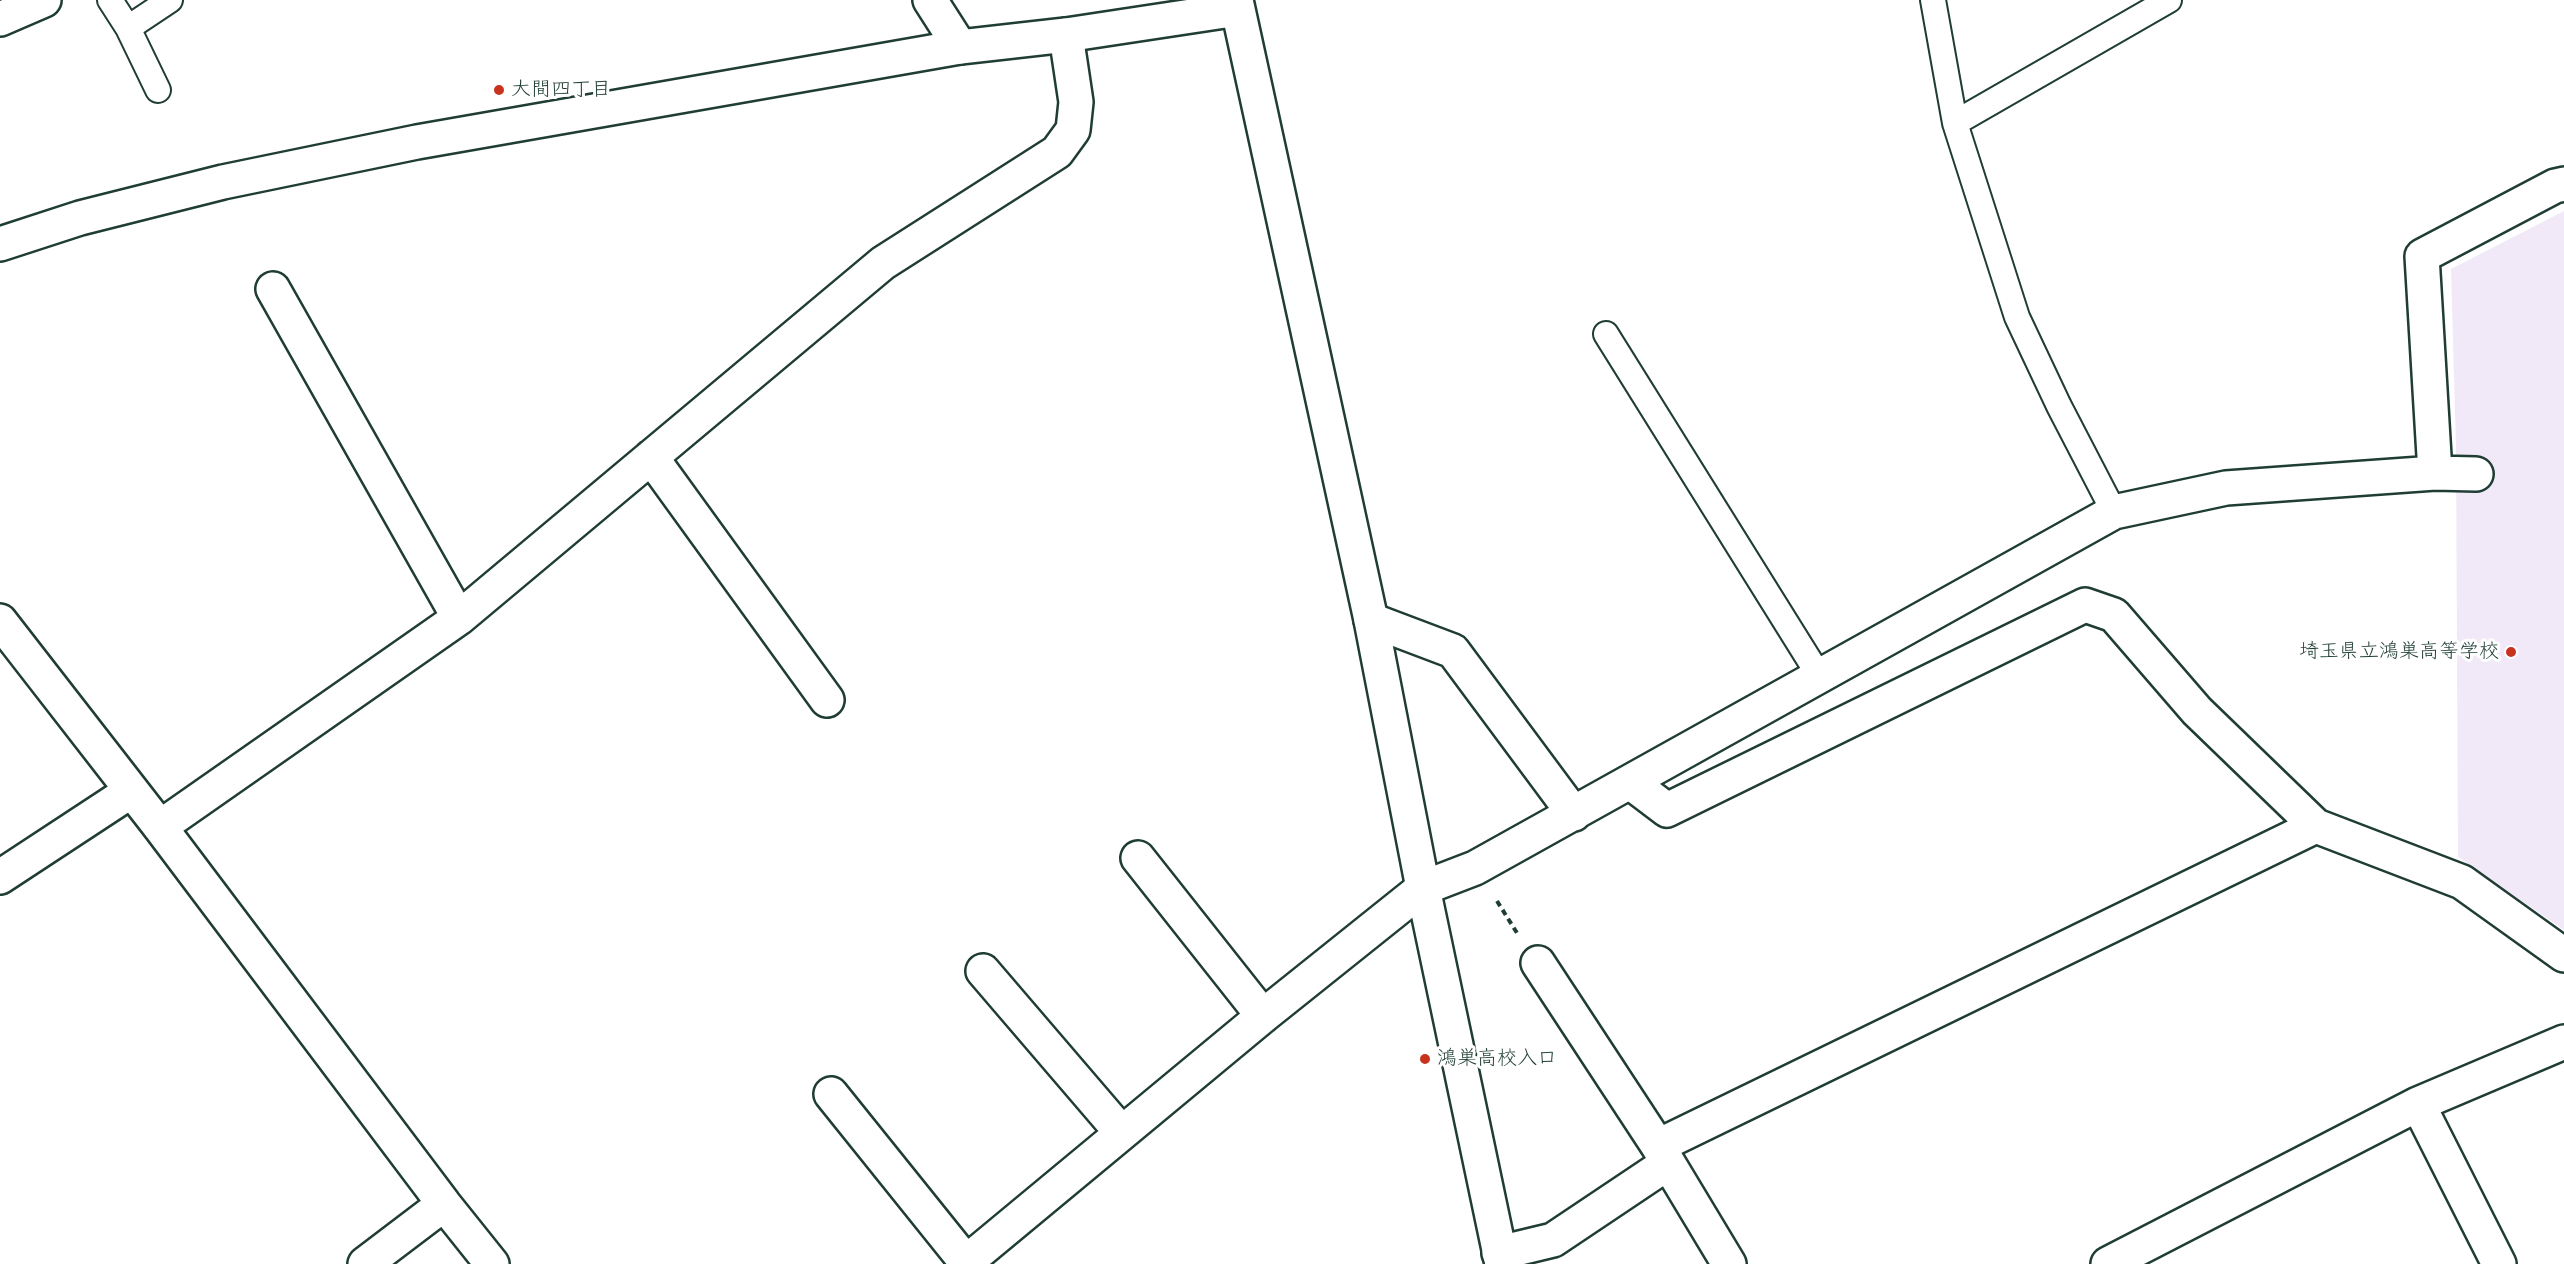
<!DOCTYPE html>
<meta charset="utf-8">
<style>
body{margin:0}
canvas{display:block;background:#fff}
</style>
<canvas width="2564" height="1264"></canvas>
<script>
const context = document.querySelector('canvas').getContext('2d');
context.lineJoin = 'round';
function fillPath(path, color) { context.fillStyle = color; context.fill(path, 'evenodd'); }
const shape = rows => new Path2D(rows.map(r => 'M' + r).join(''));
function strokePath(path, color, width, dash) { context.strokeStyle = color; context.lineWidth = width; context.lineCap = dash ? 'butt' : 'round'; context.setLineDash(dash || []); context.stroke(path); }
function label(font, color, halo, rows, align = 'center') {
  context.font = font + ' Sriracha,"Klee One",sans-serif'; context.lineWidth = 6; context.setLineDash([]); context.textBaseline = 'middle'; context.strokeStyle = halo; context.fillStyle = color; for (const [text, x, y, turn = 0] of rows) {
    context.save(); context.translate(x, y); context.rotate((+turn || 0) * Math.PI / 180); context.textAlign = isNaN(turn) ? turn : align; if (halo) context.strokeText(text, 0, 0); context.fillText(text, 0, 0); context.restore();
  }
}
fillPath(shape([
 [2564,211,2564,930,2458,857,2456,447,2451,269]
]), '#f1e9f7');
const service = shape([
 [110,0,128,28,158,90],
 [1933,0,1955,123,2017,317,2059,406,2114,512],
 [128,28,170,0],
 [1955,123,2169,0],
 [1606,334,1820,677]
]);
const minor = shape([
 [930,0,960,47],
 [0,19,44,0],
 [273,289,459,618],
 [651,457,827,700],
 [2435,473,2422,256,2555,186,2564,184],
 [1371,620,1453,651,1574,814],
 [0,621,160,827,444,1204,492,1264],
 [1630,782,1667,810,2085,605,2114,615,2197,711,2316,826,2462,882,2564,955],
 [160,827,459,618,883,263,1057,152,1073,130,1076,102,1066,35],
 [1138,858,1263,1016],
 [0,877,131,791],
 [1538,963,1658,1146,1729,1264],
 [983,971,1121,1132],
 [831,1094,966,1262],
 [2418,1104,2499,1264],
 [1658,1146,2316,826],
 [1499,1253,1553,1240,1668,1163],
 [365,1264,444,1204],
 [964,1264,1263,1016,1423,888,1475,868,2114,512,2226,488,2435,473,2476,474],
 [2108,1264,2418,1104,2564,1042]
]);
const tertiary = shape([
 [1236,0,1371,620,1423,888,1502,1264],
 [0,244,80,218,223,182,417,142,960,47,1066,35,1238,9]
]);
strokePath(service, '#1f3d34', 28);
strokePath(minor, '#1f3d34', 38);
strokePath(tertiary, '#1f3d34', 38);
strokePath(shape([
 [1497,901,1517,933]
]), '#1f3d34', 4, [6, 4.5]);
strokePath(service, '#fff', 24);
strokePath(minor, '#fff', 33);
strokePath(tertiary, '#fff', 33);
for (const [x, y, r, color] of [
 [499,90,6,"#c8321e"],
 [2511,652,6,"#c8321e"],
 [1425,1059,6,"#c8321e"]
]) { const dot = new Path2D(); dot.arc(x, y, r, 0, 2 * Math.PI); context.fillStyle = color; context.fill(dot); strokePath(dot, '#fff', 2); }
label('20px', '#1f3d34', '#fff', [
 ["大間四丁目",511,90],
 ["埼玉県立鴻巣高等学校",2499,652,"right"],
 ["鴻巣高校入口",1437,1059]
], 'left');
</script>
